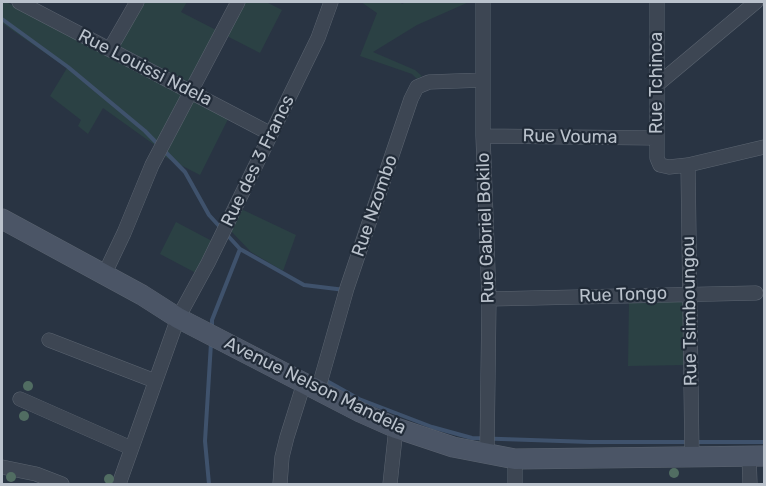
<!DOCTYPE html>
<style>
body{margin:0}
#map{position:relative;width:766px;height:486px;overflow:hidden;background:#293443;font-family:Rubik,sans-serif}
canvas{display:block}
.frame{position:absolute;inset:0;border:3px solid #bac2cc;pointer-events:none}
</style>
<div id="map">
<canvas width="766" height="486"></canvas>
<div class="frame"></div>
</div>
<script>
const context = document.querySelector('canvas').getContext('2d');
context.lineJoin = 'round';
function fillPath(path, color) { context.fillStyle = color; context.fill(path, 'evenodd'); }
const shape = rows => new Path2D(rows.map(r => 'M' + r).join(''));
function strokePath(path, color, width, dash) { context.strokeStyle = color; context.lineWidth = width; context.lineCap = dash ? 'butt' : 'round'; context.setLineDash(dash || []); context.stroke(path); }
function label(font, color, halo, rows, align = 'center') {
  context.font = font + ' Rubik,sans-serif'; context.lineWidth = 4.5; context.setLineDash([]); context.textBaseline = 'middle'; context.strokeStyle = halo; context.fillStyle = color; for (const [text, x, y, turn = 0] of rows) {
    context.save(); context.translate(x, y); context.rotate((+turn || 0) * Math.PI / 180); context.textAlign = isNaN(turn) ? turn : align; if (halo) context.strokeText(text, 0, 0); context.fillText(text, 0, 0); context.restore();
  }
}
fillPath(shape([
 [2,2,6,2,183,95,156,146,103,108,88,134,78,126,81,120,50,96,67,68,2,23],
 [142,2,187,2,181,12,218,31,190,83,117,45],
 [243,2,266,2,282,10,260,53,225,35],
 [361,2,400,2,402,4,406,2,469,2,417,25,373,52,415,70,422,76,417,79,412,74,360,56,377,13],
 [192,99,228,119,200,175,163,156],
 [239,208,296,235,283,271,251,252,229,229],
 [176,222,212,241,196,273,160,254],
 [629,300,683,300,687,307,687,365,628,366]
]), '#2b4144');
strokePath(shape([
 [2,19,68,67,145,131,185,172,209,215,240,249,304,285,345,290],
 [212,327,212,320,240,249],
 [325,380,359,399,432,427,472,438,590,442,764,442],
 [209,484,205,441,211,343]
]), '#3f526c', 4);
const street = shape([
 [19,2,271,134],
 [483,2,483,136,489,299,487,454],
 [657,2,657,158,660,165,669,167,688,165,764,147],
 [110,49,137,2],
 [658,84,756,2],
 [483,136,656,138],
 [688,165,692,457],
 [104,275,124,233,152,165,238,2],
 [489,299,756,293],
 [49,340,155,381],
 [318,390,347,288,411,99,417,87,429,82,483,80],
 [20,399,131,448],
 [749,456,750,484],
 [2,467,36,474,62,484],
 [119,484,178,318,208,263,318,38,331,2],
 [280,484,282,457,287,437,304,383],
 [390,484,396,428],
 [515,484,515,459]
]);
const secondary = shape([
 [2,219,142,295,178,318,360,412,396,428,453,447,515,459,764,456]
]);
strokePath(street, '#5b6470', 15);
strokePath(secondary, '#5b6470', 21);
strokePath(street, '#3d4653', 14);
strokePath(secondary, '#4b5566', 20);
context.fillStyle = '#516d62';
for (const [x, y] of [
 [28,386],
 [24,416],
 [674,473],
 [11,477],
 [109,479]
]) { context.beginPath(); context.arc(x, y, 5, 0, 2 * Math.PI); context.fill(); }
label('18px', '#bac2cc', '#212b38', [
 ["Rue Louissi Ndela",145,68,27],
 ["Rue Tchinoa",657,83,-90],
 ["Rue Vouma",570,137,1],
 ["Rue des 3 Francs",258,161,-64],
 ["Rue Nzombo",375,206,-71],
 ["Rue Gabriel Bokilo",486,228,-92],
 ["Rue Tongo",623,295,-2],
 ["Rue Tsimboungou",690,311,-91],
 ["Avenue Nelson Mandela",315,386,26]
]);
</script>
